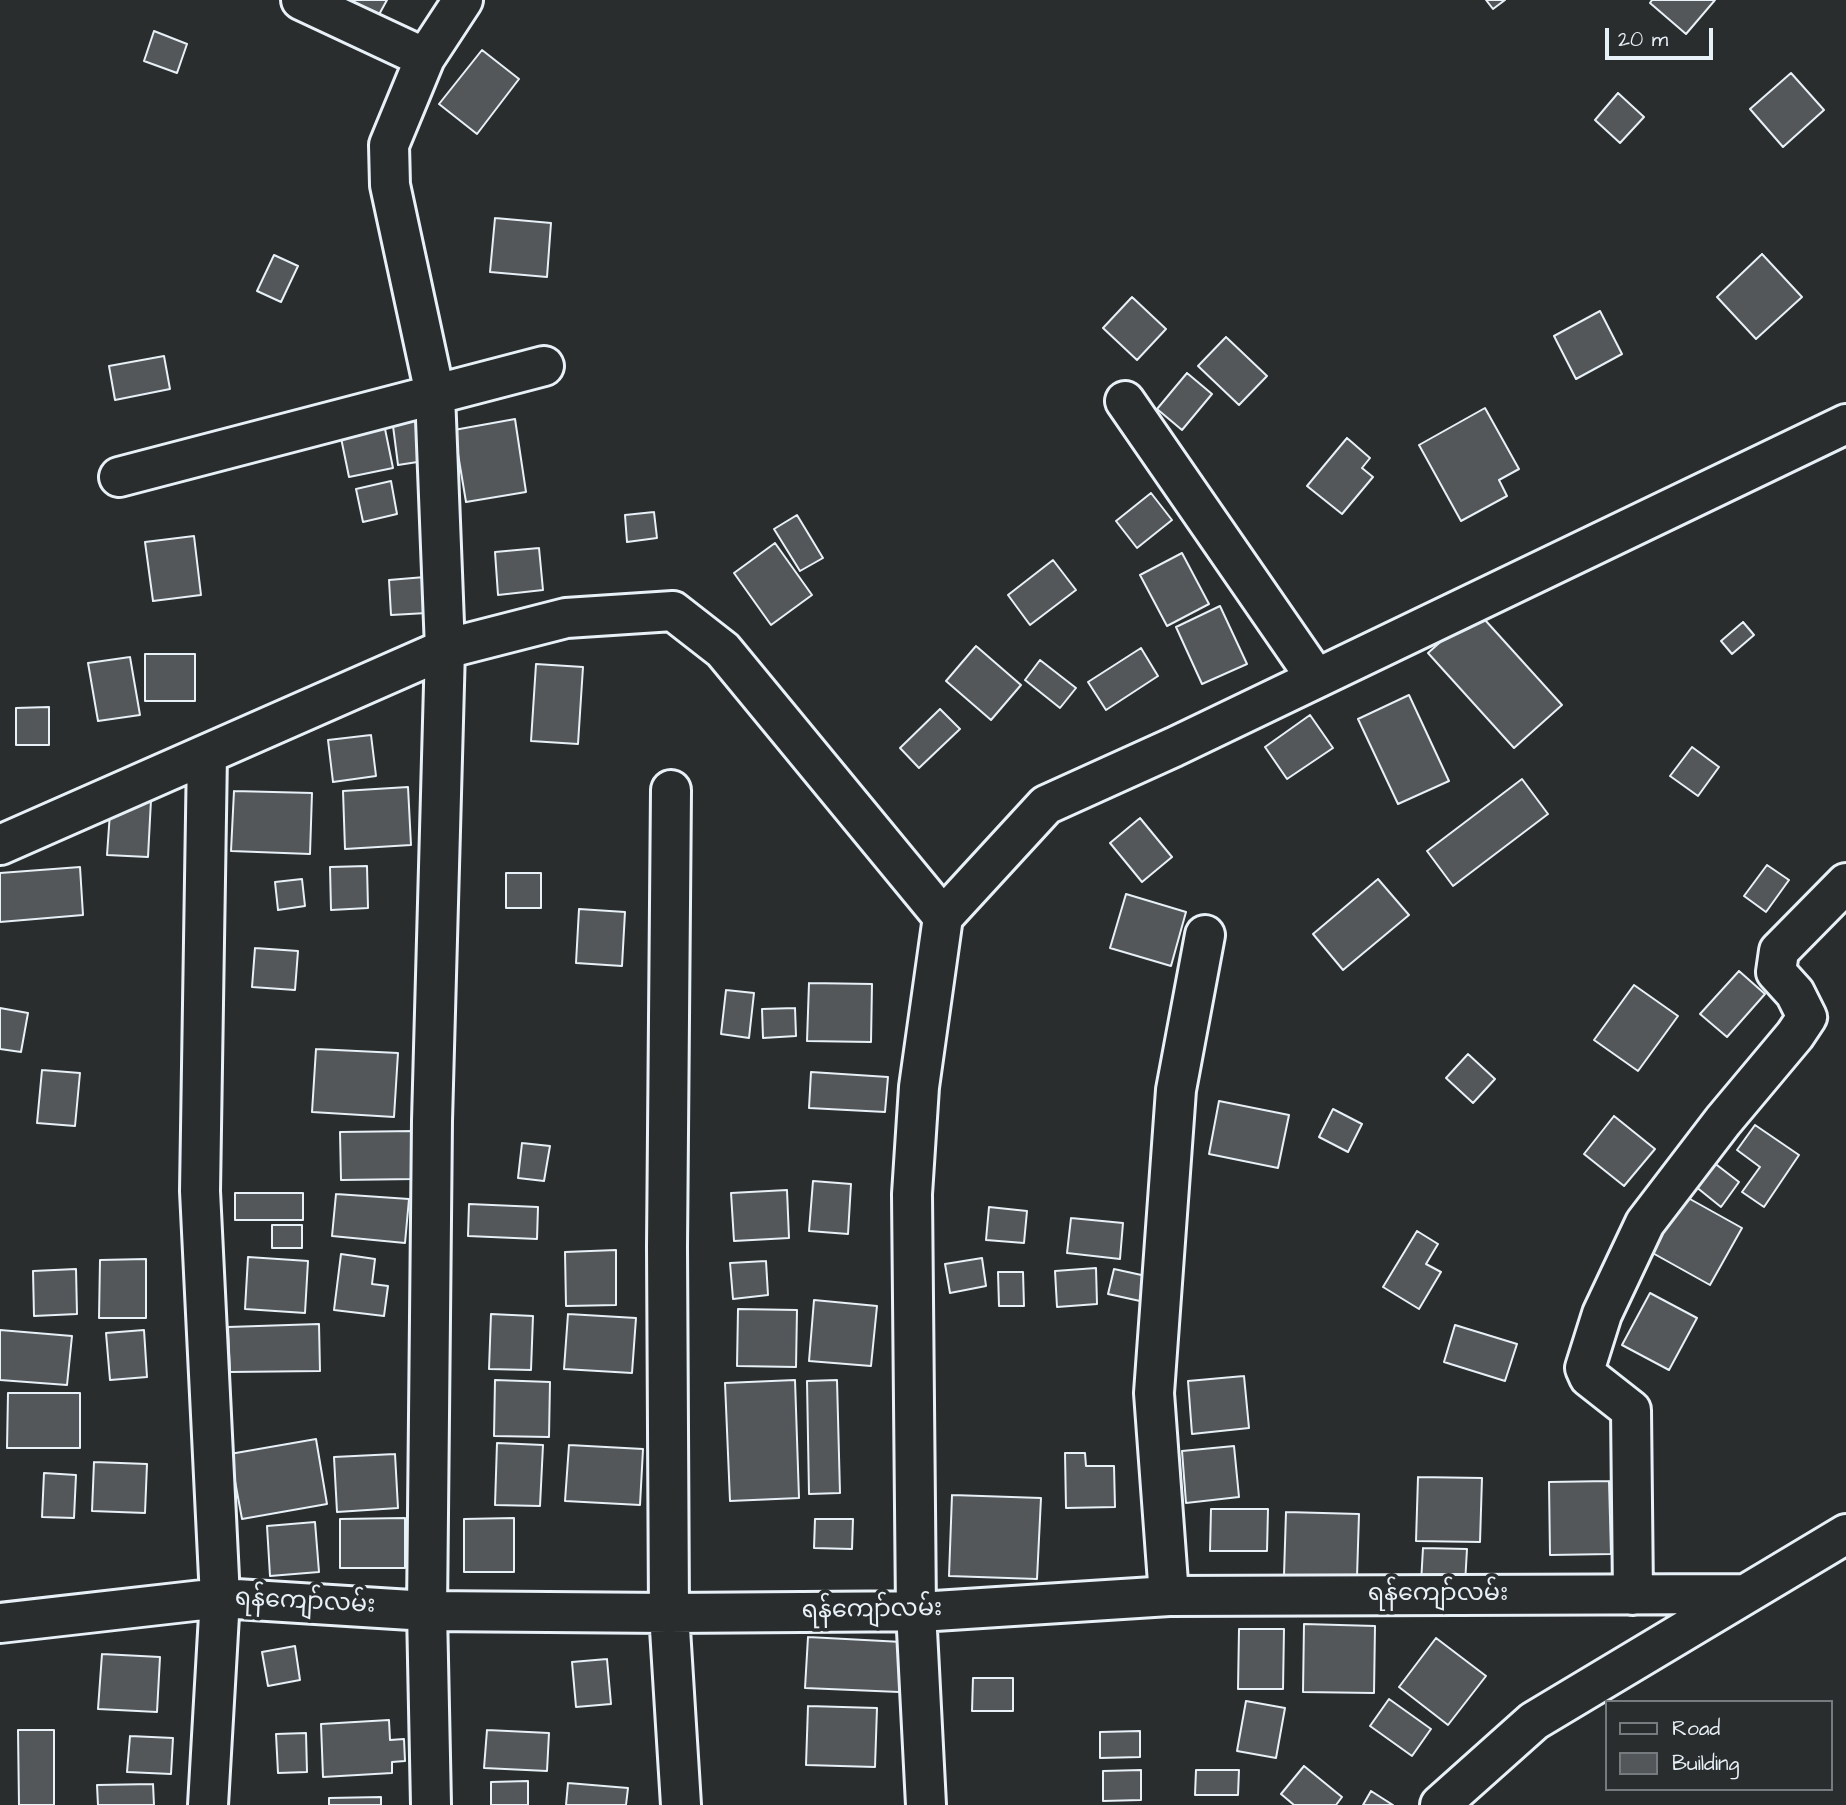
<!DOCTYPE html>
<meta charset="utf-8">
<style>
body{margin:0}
#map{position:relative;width:1846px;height:1805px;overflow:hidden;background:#2a2d2e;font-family:"Architects Daughter",sans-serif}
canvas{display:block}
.legend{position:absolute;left:1605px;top:1700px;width:228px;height:91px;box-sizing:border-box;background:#2a2d2e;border:2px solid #767b7f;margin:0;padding:9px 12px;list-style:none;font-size:21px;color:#e8f1f8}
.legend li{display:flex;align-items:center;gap:14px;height:35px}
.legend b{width:35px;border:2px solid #767b7f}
.scale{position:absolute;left:1605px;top:28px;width:108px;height:32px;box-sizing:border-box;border:4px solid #e8f1f8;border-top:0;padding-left:9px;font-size:21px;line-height:24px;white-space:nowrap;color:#e8f1f8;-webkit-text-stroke:5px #2a2d2e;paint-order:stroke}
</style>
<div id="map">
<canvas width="1846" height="1805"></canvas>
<ul class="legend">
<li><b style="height:9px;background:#2a2d2e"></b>Road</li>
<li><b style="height:19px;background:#535759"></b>Building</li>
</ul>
<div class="scale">20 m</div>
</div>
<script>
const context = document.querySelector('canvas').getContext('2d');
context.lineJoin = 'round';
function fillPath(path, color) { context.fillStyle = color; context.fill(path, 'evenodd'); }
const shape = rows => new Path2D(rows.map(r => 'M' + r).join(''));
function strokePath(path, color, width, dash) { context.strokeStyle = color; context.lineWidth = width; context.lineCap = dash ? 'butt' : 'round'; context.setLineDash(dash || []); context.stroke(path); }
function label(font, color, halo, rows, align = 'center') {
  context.font = font + ' "Architects Daughter","Noto Sans Myanmar",sans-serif'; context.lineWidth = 7; context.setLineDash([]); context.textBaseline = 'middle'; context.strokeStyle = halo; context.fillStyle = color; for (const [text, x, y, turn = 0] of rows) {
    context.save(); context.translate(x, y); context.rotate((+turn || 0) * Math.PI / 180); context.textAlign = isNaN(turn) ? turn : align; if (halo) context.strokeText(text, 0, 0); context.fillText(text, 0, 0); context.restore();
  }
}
const building = shape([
 [338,0,387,0,376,20,338,0],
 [1486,0,1505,0,1493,9,1486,0],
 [1652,0,1715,0,1686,34,1650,3,1652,0],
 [154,31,187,44,177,73,144,61,154,31],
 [482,50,519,79,477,134,439,104,482,50],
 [1791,73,1824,110,1783,147,1750,109,1791,73],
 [1618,93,1644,117,1620,143,1595,120,1618,93],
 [495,218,551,223,547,277,490,272,495,218],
 [1762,254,1802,297,1756,339,1717,297,1762,254],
 [274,255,298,266,281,302,257,291,274,255],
 [1132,297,1166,329,1137,360,1103,328,1132,297],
 [1600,311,1622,354,1576,379,1554,336,1600,311],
 [1226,337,1267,376,1239,405,1198,366,1226,337],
 [164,356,170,389,115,400,109,366,164,356],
 [1187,373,1212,394,1182,430,1157,409,1187,373],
 [1485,408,1519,469,1499,480,1507,496,1461,521,1419,445,1485,408],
 [417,414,424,461,398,465,392,418,417,414],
 [515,419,526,492,466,502,454,430,515,419],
 [384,424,393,468,349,477,340,433,384,424],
 [1347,438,1370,458,1362,468,1373,477,1342,514,1307,486,1347,438],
 [391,481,397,514,363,522,356,489,391,481],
 [1151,493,1172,520,1137,548,1116,521,1151,493],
 [654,512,657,538,627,542,625,515,654,512],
 [797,515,823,558,800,571,774,529,797,515],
 [194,536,201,595,153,601,145,542,194,536],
 [775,543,812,595,771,625,734,573,775,543],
 [539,548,543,590,498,595,495,552,539,548],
 [1182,553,1209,604,1167,626,1140,575,1182,553],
 [1053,560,1076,590,1030,625,1008,595,1053,560],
 [425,577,427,613,391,615,389,580,425,577],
 [1220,606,1247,664,1202,684,1176,627,1220,606],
 [1476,610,1562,705,1514,748,1428,653,1476,610],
 [1743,622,1754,635,1732,654,1721,641,1743,622],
 [976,646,1021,685,991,720,946,681,976,646],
 [1141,648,1158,676,1106,710,1088,682,1141,648],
 [145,654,195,654,195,701,145,701,145,654],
 [130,657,140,715,98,721,88,663,130,657],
 [1040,660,1076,688,1060,708,1025,680,1040,660],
 [536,664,583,667,578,744,531,741,536,664],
 [1409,695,1449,781,1398,804,1358,719,1409,695],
 [49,707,49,745,16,745,16,708,49,707],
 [940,709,960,729,919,768,900,748,940,709],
 [1310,715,1333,748,1287,779,1265,747,1310,715],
 [371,735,376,776,333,782,328,740,371,735],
 [1692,747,1719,767,1698,796,1670,776,1692,747],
 [1522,779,1548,814,1453,886,1427,851,1522,779],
 [408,787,411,845,345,849,343,791,408,787],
 [234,791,312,793,310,854,231,851,234,791],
 [111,798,151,800,148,857,107,855,111,798],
 [1140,818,1172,857,1142,882,1110,843,1140,818],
 [1767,865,1789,880,1766,912,1744,896,1767,865],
 [367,866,368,908,331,910,330,867,367,866],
 [80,867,83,915,0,922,0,873,80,867],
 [506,873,541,873,541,908,506,908,506,873],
 [302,879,305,906,278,910,275,882,302,879],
 [1378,879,1409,915,1343,970,1313,934,1378,879],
 [1126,894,1186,912,1171,966,1110,948,1126,894],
 [579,909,625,912,622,966,576,963,579,909],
 [255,948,298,951,295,990,252,987,255,948],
 [1739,971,1765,994,1727,1037,1700,1014,1739,971],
 [809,983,872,984,871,1042,807,1041,809,983],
 [1634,985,1678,1016,1638,1071,1594,1040,1634,985],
 [726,990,754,993,749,1038,721,1034,726,990],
 [0,1008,28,1013,21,1052,0,1049,0,1008],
 [795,1008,796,1036,763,1038,762,1009,795,1008],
 [316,1049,398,1053,394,1117,312,1112,316,1049],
 [1468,1054,1495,1079,1473,1103,1446,1078,1468,1054],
 [42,1070,80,1073,75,1126,37,1123,42,1070],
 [811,1072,888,1077,885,1112,809,1108,811,1072],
 [1219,1101,1289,1115,1278,1168,1209,1154,1219,1101],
 [1333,1109,1362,1124,1348,1152,1319,1137,1333,1109],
 [1614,1116,1655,1149,1624,1186,1584,1154,1614,1116],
 [1755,1125,1799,1155,1764,1207,1742,1192,1760,1167,1737,1150,1755,1125],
 [415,1131,415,1179,341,1180,340,1132,415,1131],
 [522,1143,550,1146,544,1181,518,1178,522,1143],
 [1713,1162,1739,1182,1721,1207,1695,1186,1713,1162],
 [813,1181,851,1184,848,1234,809,1231,813,1181],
 [787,1190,789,1238,734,1241,731,1193,787,1190],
 [235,1193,303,1193,303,1220,235,1220,235,1193],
 [336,1194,409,1199,405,1243,332,1236,336,1194],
 [1681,1194,1742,1228,1710,1285,1649,1251,1681,1194],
 [469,1204,538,1207,537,1239,468,1236,469,1204],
 [989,1207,1027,1211,1024,1243,986,1240,989,1207],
 [1071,1218,1123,1223,1120,1259,1067,1253,1071,1218],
 [272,1225,302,1225,302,1248,272,1248,272,1225],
 [1417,1231,1438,1244,1426,1264,1441,1272,1419,1309,1383,1287,1417,1231],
 [616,1250,616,1305,566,1306,565,1252,616,1250],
 [341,1254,375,1259,372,1284,388,1286,384,1316,334,1310,341,1254],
 [248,1257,308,1261,305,1313,245,1309,248,1257],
 [982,1258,986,1286,950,1293,945,1264,982,1258],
 [146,1259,146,1318,99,1318,100,1260,146,1259],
 [766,1261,768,1295,733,1299,730,1263,766,1261],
 [1096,1268,1097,1304,1057,1307,1055,1271,1096,1268],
 [76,1269,77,1314,34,1316,33,1271,76,1269],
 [1114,1269,1146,1276,1140,1301,1108,1294,1114,1269],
 [998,1272,1023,1272,1024,1306,999,1306,998,1272],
 [1650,1293,1697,1318,1669,1370,1622,1345,1650,1293],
 [814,1300,877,1306,871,1366,809,1361,814,1300],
 [738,1309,797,1310,796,1367,737,1366,738,1309],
 [491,1314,533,1316,531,1370,489,1369,491,1314],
 [568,1314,636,1318,632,1373,564,1369,568,1314],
 [319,1324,320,1371,230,1372,228,1327,319,1324],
 [1455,1325,1517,1344,1505,1381,1444,1362,1455,1325],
 [0,1330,72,1336,67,1385,0,1380,0,1330],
 [144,1330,147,1377,110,1380,106,1333,144,1330],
 [1244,1376,1249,1428,1192,1434,1188,1381,1244,1376],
 [495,1380,550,1382,549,1437,494,1436,495,1380],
 [795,1380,799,1498,730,1501,725,1383,795,1380],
 [837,1380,840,1493,809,1494,807,1381,837,1380],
 [8,1393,80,1393,80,1448,7,1448,8,1393],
 [316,1439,327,1504,242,1519,230,1454,316,1439],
 [497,1443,543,1445,540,1506,495,1505,497,1443],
 [569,1445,643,1449,640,1505,565,1501,569,1445],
 [1234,1446,1239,1497,1186,1503,1182,1451,1234,1446],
 [1065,1453,1085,1453,1086,1466,1114,1466,1115,1507,1066,1508,1065,1453],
 [395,1454,398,1508,337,1512,334,1457,395,1454],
 [94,1462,147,1464,145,1513,92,1511,94,1462],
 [44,1473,76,1475,74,1518,42,1517,44,1473],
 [1418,1477,1482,1478,1480,1542,1416,1541,1418,1477],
 [1609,1481,1611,1554,1550,1555,1549,1482,1609,1481],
 [952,1495,1041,1498,1037,1579,949,1576,952,1495],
 [1211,1509,1268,1509,1267,1551,1210,1551,1211,1509],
 [1286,1512,1359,1514,1357,1577,1284,1575,1286,1512],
 [405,1518,405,1568,340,1568,340,1519,405,1518],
 [514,1518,514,1572,464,1572,464,1519,514,1518],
 [815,1519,853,1519,852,1549,814,1548,815,1519],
 [315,1522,319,1572,270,1576,267,1526,315,1522],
 [1423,1548,1467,1549,1465,1584,1421,1583,1423,1548],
 [1304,1624,1375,1626,1374,1693,1303,1692,1304,1624],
 [1239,1629,1284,1629,1283,1689,1238,1689,1239,1629],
 [808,1637,902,1642,899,1692,805,1688,808,1637],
 [1436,1638,1486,1676,1448,1725,1399,1687,1436,1638],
 [295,1646,300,1680,268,1686,262,1652,295,1646],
 [102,1654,160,1657,157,1712,98,1709,102,1654],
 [607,1659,611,1704,576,1707,572,1662,607,1659],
 [973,1678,1013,1678,1013,1711,972,1711,973,1678],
 [1389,1699,1431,1729,1412,1756,1370,1726,1389,1699],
 [1246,1701,1285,1708,1276,1758,1237,1751,1246,1701],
 [808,1706,877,1708,875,1767,806,1765,808,1706],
 [389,1720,390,1740,404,1739,405,1761,392,1762,392,1773,323,1777,321,1724,389,1720],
 [18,1730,54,1730,54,1805,19,1805,18,1730],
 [487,1730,549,1733,547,1771,484,1768,487,1730],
 [1140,1731,1140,1757,1100,1758,1100,1732,1140,1731],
 [306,1733,307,1772,278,1773,276,1734,306,1733],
 [130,1736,173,1738,171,1774,127,1772,130,1736],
 [1304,1766,1342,1797,1336,1805,1294,1805,1281,1794,1304,1766],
 [1141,1770,1141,1800,1103,1801,1103,1771,1141,1770],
 [1196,1770,1239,1770,1238,1795,1195,1795,1196,1770],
 [528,1781,528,1805,491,1805,491,1782,528,1781],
 [568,1783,628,1788,626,1805,566,1805,568,1783],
 [153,1784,154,1805,98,1805,97,1785,153,1784],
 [1371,1791,1393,1805,1363,1805,1371,1791],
 [381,1797,381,1805,329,1805,329,1798,381,1797]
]);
fillPath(building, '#535759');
strokePath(building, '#e8f1f8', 2);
const minor = shape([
 [301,0,425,58],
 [1125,401,1316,678],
 [119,477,544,366],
 [207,754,200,1191,220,1598,208,1805],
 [671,790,667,1246,669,1613,681,1805],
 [0,845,445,649,566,618,673,611,723,650,943,917],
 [1633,1595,1631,1410,1589,1377,1585,1368,1602,1314,1645,1223,1723,1121,1795,1035,1807,1017,1795,993,1776,972,1779,951,1846,883],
 [1169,1596,1154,1393,1176,1090,1205,935],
 [0,1623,220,1598,427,1611,669,1613,935,1611,1169,1596,1744,1594],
 [431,1805,427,1611,432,1121,445,649,435,394,390,185,389,145,425,58,463,0],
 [926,1805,916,1611,912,1194,919,1087,943,917,1046,805,1174,747,1846,424],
 [1440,1805,1534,1721,1846,1534]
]);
strokePath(minor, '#e8f1f8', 44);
strokePath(minor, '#2a2d2e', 38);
label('24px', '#e8f1f8', '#2a2d2e', [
 ["ရန်ကျော်လမ်း",1438,1595],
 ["ရန်ကျော်လမ်း",305,1603,3],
 ["ရန်ကျော်လမ်း",872,1611,-1]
]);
</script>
